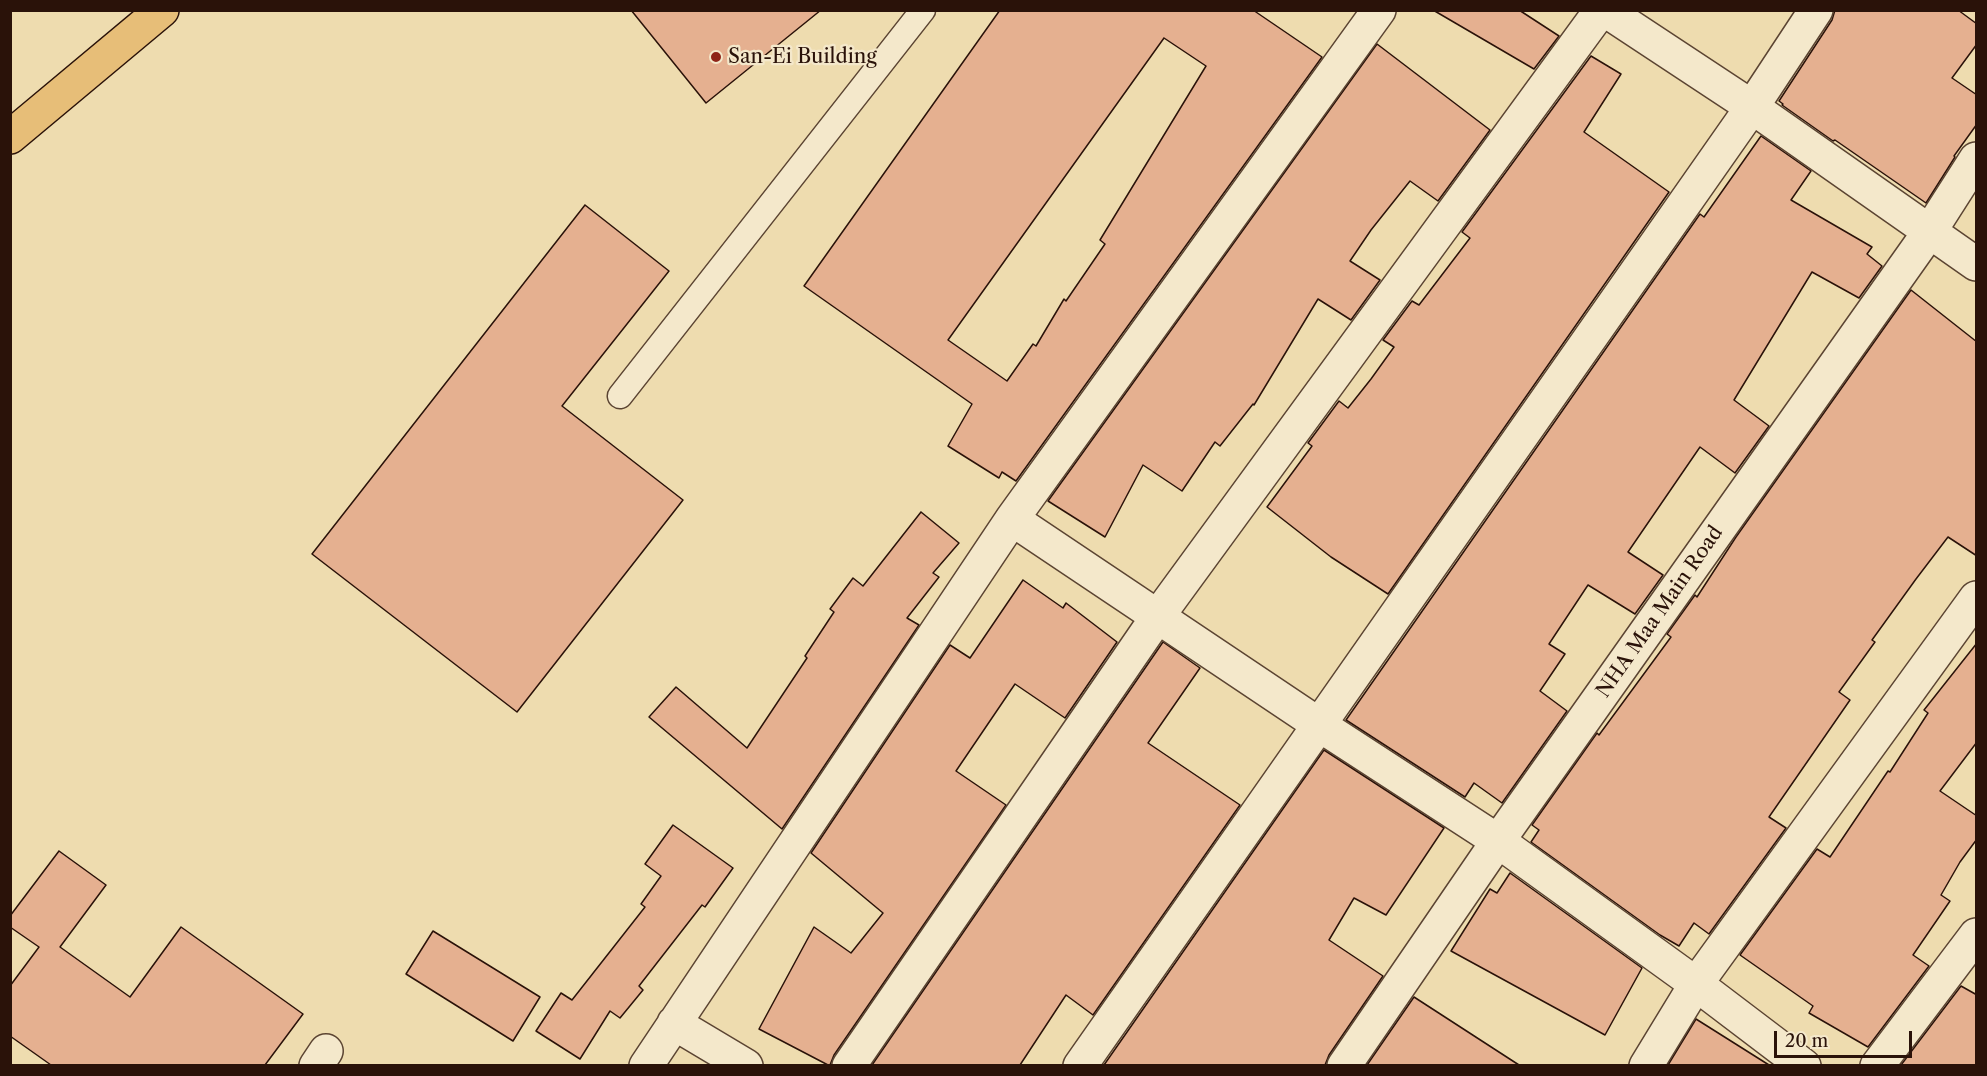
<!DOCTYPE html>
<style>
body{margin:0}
#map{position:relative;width:1987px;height:1076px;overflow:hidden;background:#eedcaf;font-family:"Libre Caslon Text",serif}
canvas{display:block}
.frame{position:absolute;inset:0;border:12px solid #2a1209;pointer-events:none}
.scale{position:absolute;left:1774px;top:1031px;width:138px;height:27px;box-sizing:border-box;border:3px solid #2a1209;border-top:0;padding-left:8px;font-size:18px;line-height:21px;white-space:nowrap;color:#2a1209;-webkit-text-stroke:4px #f4e8cb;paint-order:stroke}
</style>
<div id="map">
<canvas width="1987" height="1076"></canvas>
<div class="frame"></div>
<div class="scale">20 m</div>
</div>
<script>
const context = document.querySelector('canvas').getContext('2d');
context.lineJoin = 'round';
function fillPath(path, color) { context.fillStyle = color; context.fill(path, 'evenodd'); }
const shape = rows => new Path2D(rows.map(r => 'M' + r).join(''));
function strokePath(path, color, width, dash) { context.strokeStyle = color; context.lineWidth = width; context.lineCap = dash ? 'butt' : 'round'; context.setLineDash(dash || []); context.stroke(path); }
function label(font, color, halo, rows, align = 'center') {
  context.font = font + ' "Libre Caslon Text",serif'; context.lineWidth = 4.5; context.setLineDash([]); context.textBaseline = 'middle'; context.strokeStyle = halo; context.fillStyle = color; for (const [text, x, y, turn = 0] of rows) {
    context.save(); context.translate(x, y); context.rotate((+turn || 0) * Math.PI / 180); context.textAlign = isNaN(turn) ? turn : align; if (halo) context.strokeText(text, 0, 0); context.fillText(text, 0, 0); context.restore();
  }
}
const building = shape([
 [631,10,821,10,706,103,631,10],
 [1000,10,1253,10,1322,57,1016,481,1002,472,999,478,948,446,972,404,804,286,1000,10],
 [1164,38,1206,66,1100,240,1105,244,1066,301,1064,299,1036,346,1033,344,1007,381,948,340,1164,38],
 [1433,10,1519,10,1559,36,1534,69,1433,10],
 [1835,10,1958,10,1977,24,1977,44,1952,78,1977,95,1977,124,1954,156,1955,157,1926,203,1835,140,1833,141,1782,105,1783,104,1779,101,1832,20,1835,10],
 [1377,44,1490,130,1438,201,1410,181,1371,230,1350,261,1380,280,1351,320,1318,299,1254,405,1253,404,1220,446,1215,442,1182,491,1143,465,1105,537,1048,501,1377,44],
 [1591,56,1621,74,1584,132,1669,192,1388,594,1331,557,1267,507,1312,446,1308,443,1339,401,1348,408,1371,379,1394,347,1383,340,1412,301,1419,305,1470,238,1462,232,1591,56],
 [1761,136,1811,171,1791,200,1872,247,1867,254,1882,266,1859,298,1812,272,1734,400,1769,426,1735,473,1700,447,1628,552,1663,575,1635,614,1588,585,1549,644,1565,654,1540,691,1567,711,1502,803,1474,783,1465,797,1346,720,1700,214,1704,217,1761,136],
 [585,205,669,271,562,406,683,500,517,712,312,554,585,205],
 [1911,290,1977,342,1977,556,1948,537,1916,579,1872,640,1875,642,1839,692,1850,700,1769,817,1786,828,1709,934,1694,923,1679,946,1660,935,1531,842,1539,830,1532,825,1597,733,1599,735,1671,637,1667,634,1695,595,1697,597,1736,537,1911,290],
 [921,512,959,543,933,573,939,577,907,618,919,625,782,829,649,717,676,687,747,748,807,658,805,656,834,612,830,609,853,578,863,586,921,512],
 [1023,580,1063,608,1066,603,1117,642,1065,718,1015,684,956,771,1006,805,834,1055,830,1065,828,1065,759,1029,814,927,851,953,883,913,811,853,950,645,970,658,1023,580],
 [1163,642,1200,668,1148,743,1240,805,1093,1015,1066,995,1020,1065,872,1065,1163,642],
 [1977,643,1977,742,1940,791,1977,816,1977,839,1960,862,1941,895,1950,901,1913,955,1929,966,1868,1047,1809,1013,1813,1006,1740,955,1817,849,1830,857,1888,771,1890,772,1928,713,1924,710,1977,643],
 [1324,750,1444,828,1386,915,1354,898,1329,940,1383,976,1329,1055,1325,1065,1104,1065,1324,750],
 [673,825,733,868,705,907,702,905,639,986,643,990,620,1018,610,1011,580,1059,536,1031,561,993,572,1000,645,907,641,904,661,876,645,864,673,825],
 [59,851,106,885,60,947,130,997,181,927,303,1014,265,1065,51,1065,10,1036,10,986,39,947,10,927,10,916,59,851],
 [1510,873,1642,968,1605,1035,1451,951,1490,889,1497,893,1510,873],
 [433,931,540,997,513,1041,406,974,433,931],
 [1961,986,1977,995,1977,1065,1901,1065,1961,986],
 [1414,997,1519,1065,1367,1065,1414,997],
 [1696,1019,1769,1065,1668,1065,1696,1019]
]);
fillPath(building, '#e5b090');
strokePath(building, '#2a1209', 1.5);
const service = shape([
 [620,396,923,10]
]);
const minor = shape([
 [1605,10,1752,107,1976,264],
 [1012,519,1318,724,1498,841,1696,984,1804,1066],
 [674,1023,746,1066],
 [316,1066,326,1051],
 [646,1066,1012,519,1379,10],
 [849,1066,1158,616,1601,10],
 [1080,1066,1752,107,1816,10],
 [1344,1066,1498,841,1930,231,1976,159],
 [1646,1066,1696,984,1976,598],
 [1877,1066,1976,935]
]);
const trunk = shape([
 [10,137,162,10]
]);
strokePath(service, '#5b4432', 27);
strokePath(minor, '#5b4432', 36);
strokePath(trunk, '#2a1209', 36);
strokePath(service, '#f4e8cb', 24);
strokePath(minor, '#f4e8cb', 33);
strokePath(trunk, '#e7be78', 33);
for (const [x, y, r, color] of [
 [716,57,6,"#8f2418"]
]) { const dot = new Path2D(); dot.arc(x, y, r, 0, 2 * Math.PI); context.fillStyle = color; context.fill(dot); strokePath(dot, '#f4e8cb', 2); }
label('20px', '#2a1209', '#f4e8cb', [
 ["San-Ei Building",728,57]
], 'left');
label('20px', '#2a1209', '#f4e8cb', [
 ["NHA Maa Main Road",1660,612,-55]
]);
</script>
